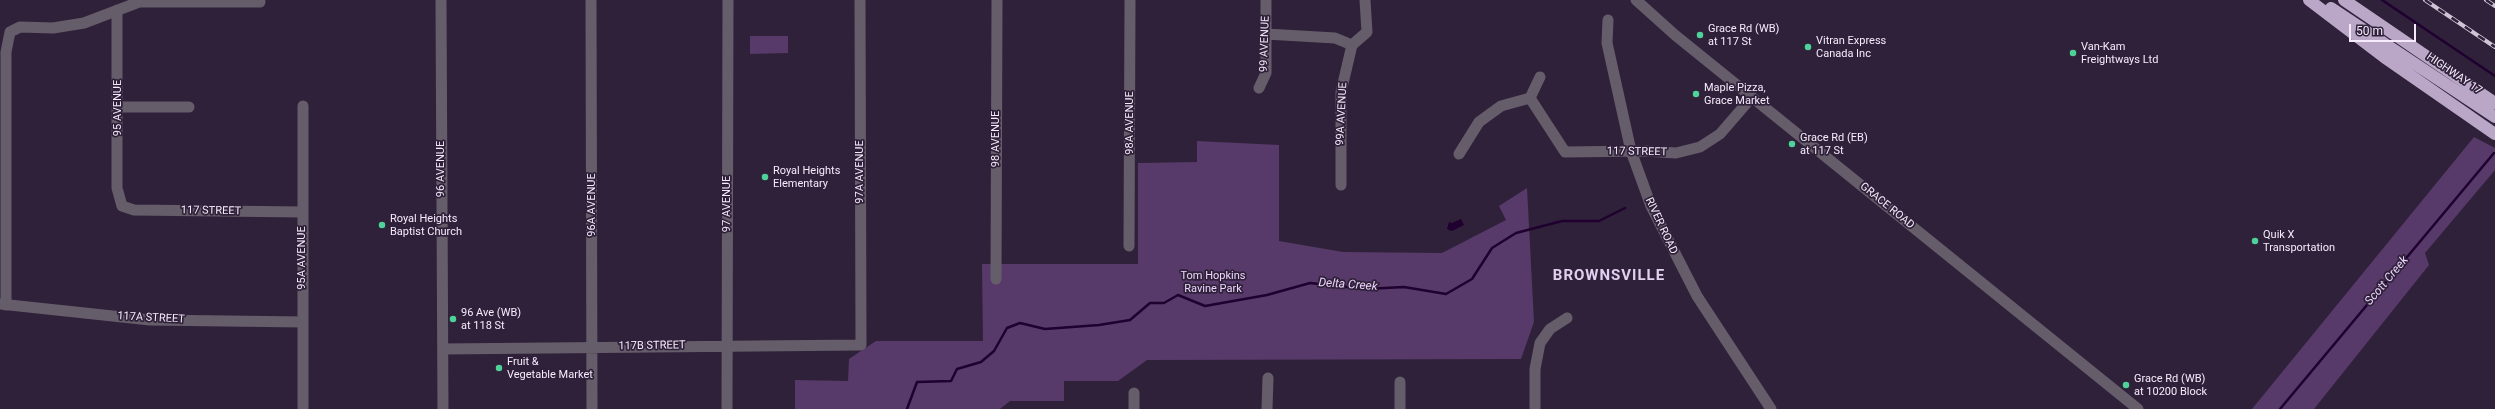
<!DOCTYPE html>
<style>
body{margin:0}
#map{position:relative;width:2495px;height:409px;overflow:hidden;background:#30213a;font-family:Roboto,sans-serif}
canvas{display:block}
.scale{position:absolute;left:2349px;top:24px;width:67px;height:18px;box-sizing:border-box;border:2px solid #f5ebfc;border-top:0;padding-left:5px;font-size:12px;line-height:14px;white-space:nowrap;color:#f5ebfc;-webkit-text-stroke:3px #30213a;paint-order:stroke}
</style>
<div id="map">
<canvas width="2495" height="409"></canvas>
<div class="scale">50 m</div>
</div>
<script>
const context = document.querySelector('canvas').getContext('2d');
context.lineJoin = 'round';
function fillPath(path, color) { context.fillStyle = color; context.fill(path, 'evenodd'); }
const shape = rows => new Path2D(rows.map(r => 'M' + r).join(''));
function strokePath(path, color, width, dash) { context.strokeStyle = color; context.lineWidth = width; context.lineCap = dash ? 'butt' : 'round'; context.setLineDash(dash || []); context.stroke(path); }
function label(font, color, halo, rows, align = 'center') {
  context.font = font + ' Roboto,sans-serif'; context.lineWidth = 3.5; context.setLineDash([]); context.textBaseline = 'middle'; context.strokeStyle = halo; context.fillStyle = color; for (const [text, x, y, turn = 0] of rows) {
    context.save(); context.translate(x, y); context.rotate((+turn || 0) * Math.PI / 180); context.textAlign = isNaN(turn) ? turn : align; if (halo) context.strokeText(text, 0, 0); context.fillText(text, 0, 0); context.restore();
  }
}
fillPath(shape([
 [750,36,788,36,788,53,750,54],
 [2474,137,2495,148,2495,170,2425,253,2429,265,2314,409,2252,409],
 [1197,141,1279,145,1279,241,1343,252,1442,253,1506,220,1499,206,1527,188,1534,322,1521,359,1147,360,1118,381,1064,381,1064,401,1010,401,1000,409,795,409,795,380,848,381,849,359,876,341,983,341,982,264,1138,264,1138,163,1197,162]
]), '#573a69');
fillPath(shape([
 [1461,219,1464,225,1452,231,1447,229,1449,222,1452,223]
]), '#1f002f');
strokePath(shape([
 [2382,0,2495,76],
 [907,409,917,382,951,381,957,369,981,362,994,351,1007,328,1020,323,1045,329,1099,325,1130,320,1150,303,1164,303,1178,295,1205,306,1267,295,1310,283,1365,289,1404,287,1446,294,1472,279,1492,248,1516,233,1562,221,1599,221,1625,208],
 [2280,409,2494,153]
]), '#1f002f', 2.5);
strokePath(shape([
 [441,0,443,409],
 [591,0,592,409],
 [1636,0,1675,35,2138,409],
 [117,10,117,188,122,206,134,210,302,212],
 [1608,20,1607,43,1631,151,1651,206,1697,296,1771,409],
 [1266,34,1335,38,1352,45,1367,32,1365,0],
 [1259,88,1266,73,1266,0],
 [1530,98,1540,77],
 [303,106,303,409],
 [118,107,189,107],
 [1459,154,1479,122,1501,106,1530,98,1565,152,1645,151,1676,153,1700,147,1720,134,1752,97],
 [1341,185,1341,92,1352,45],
 [1129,246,1130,0],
 [996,279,997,0],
 [0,304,150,320,303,322],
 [6,305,6,52,10,32,20,27,53,28,84,23,139,2,260,2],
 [443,349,861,345,860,0],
 [1400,382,1400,409],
 [727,409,728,0],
 [1134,409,1134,393],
 [1267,409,1268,378],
 [1535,409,1535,369,1540,343,1550,329,1567,318]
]), '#655e6a', 11);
strokePath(shape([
 [2309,0,2384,57,2495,134],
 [2344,0,2495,103],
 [2331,8,2495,117]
]), '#baa7c7', 12);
const rail = shape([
 [2425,0,2495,47],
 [2486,0,2495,6]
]);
strokePath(rail, '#cfc4d6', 4);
strokePath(rail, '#30213a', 2.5, [8]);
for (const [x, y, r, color] of [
 [1700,35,4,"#4dd39a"],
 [1808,47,4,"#4dd39a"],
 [2073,53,4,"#4dd39a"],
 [1696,94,4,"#4dd39a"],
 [1792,144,4,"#4dd39a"],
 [765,177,4,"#4dd39a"],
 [382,225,4,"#4dd39a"],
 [2255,241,4,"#4dd39a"],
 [453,319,4,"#4dd39a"],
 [499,368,4,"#4dd39a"],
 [2126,385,4,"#4dd39a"]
]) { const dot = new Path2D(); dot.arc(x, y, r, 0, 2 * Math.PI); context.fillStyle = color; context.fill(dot); strokePath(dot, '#30213a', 1.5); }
label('11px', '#f5ebfc', '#30213a', [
 ["Grace Rd (WB)",1708,29],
 ["at 117 St",1708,42],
 ["Vitran Express",1816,41],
 ["Canada Inc",1816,54],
 ["Van-Kam",2081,47],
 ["Freightways Ltd",2081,60],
 ["Maple Pizza,",1704,88],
 ["Grace Market",1704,101],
 ["Grace Rd (EB)",1800,138],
 ["at 117 St",1800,151],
 ["Royal Heights",773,171],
 ["Elementary",773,184],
 ["Royal Heights",390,219],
 ["Baptist Church",390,232],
 ["Quik X",2263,235],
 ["Transportation",2263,248],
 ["96 Ave (WB)",461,313],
 ["at 118 St",461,326],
 ["Fruit &",507,362],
 ["Vegetable Market",507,375],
 ["Grace Rd (WB)",2134,379],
 ["at 10200 Block",2134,392]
], 'left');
label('11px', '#f5ebfc', '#30213a', [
 ["99 AVENUE",1265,44,-88],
 ["HIGHWAY 17",2454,74,34],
 ["95 AVENUE",118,108,-90],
 ["99A AVENUE",1342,114,-87],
 ["98A AVENUE",1130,123,-90],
 ["98 AVENUE",996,139,-90],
 ["117 STREET",1637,152,1],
 ["96 AVENUE",441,169,-90],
 ["97A AVENUE",860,172,-90],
 ["97 AVENUE",727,204,-90],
 ["96A AVENUE",592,205,-90],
 ["GRACE ROAD",1887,206,39],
 ["117 STREET",211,211,1],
 ["RIVER ROAD",1661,226,65],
 ["95A AVENUE",302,258,-90],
 ["117A STREET",151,318,3],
 ["117B STREET",652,346,-1]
]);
label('11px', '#eed6fe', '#30213a', [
 ["Tom Hopkins",1213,276],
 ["Ravine Park",1213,289]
]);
label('italic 12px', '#ecd5fd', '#30213a', [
 ["Scott Creek",2387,281,-50],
 ["Delta Creek",1348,285,4]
]);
context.letterSpacing = '1px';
label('bold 15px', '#e3cff0', '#30213a', [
 ["BROWNSVILLE",1609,276]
]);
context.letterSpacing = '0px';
</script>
